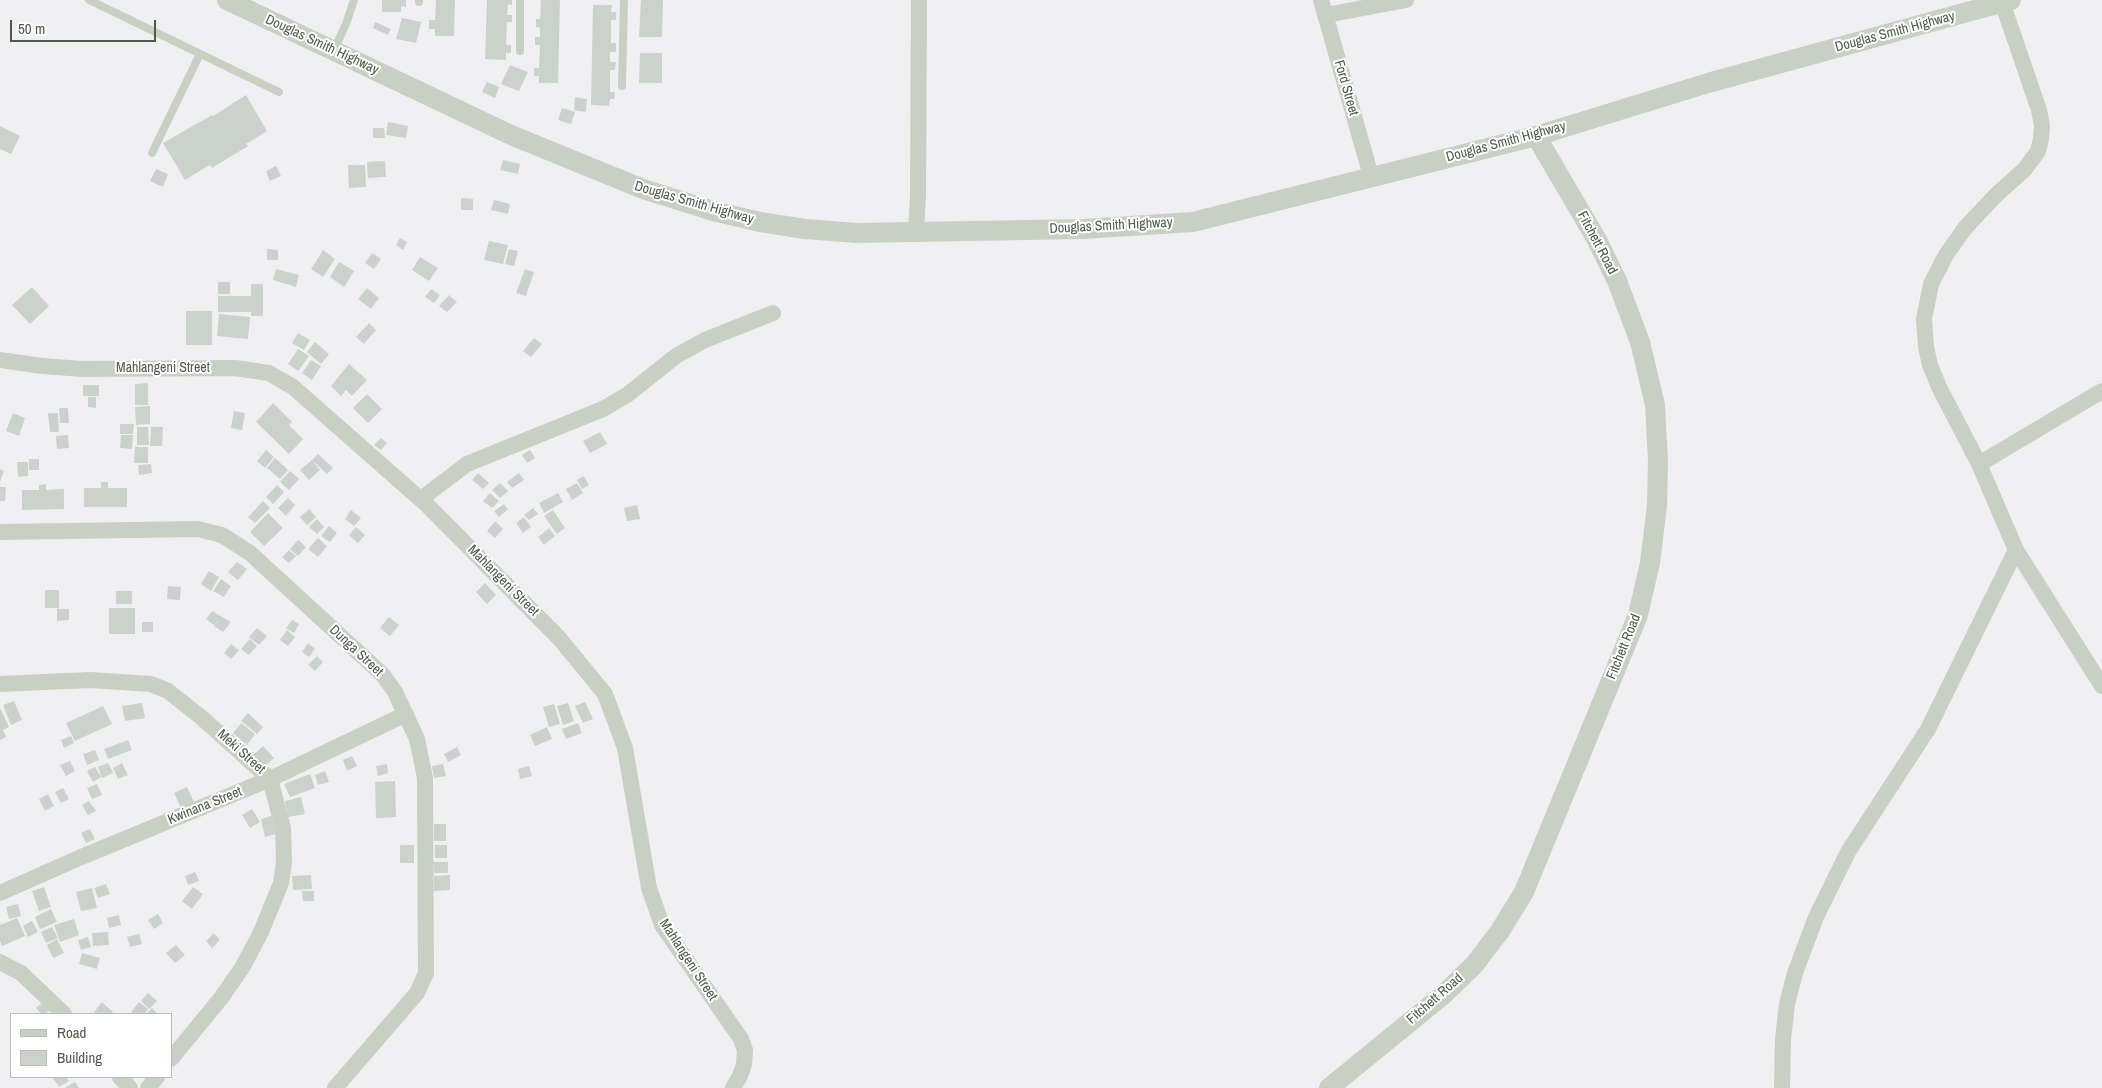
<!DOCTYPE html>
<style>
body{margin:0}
#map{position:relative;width:2102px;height:1088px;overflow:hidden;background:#f0f0f2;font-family:"Archivo Narrow",sans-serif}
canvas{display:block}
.legend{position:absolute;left:10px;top:1013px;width:162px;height:65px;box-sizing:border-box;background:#fff;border:1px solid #b9bdb7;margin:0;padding:6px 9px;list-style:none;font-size:15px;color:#4f5b4a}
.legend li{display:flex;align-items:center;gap:10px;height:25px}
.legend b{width:25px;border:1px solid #b9bdb7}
.scale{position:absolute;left:10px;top:20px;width:146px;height:22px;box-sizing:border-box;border:2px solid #4f5b4a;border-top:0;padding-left:6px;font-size:15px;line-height:18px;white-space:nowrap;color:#4f5b4a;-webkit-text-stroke:4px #fff;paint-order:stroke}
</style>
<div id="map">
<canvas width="2102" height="1088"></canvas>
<ul class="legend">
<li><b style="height:6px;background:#c7d0c2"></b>Road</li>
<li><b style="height:14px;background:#cbd2cb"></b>Building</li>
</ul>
<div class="scale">50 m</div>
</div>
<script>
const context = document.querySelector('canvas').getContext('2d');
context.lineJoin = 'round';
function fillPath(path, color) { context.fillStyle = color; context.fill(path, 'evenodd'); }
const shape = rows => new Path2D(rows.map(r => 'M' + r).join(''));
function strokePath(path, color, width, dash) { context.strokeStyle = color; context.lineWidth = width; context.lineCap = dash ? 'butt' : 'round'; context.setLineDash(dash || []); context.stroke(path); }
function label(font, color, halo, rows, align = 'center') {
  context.font = font + ' "Archivo Narrow",sans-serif'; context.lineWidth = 4; context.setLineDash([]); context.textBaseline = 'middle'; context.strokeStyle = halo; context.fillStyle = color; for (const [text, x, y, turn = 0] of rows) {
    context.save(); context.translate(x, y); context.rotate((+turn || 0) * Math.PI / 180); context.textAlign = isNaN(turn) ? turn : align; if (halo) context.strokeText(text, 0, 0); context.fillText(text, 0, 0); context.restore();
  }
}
fillPath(shape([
 [382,0,406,0,406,7,401,6,401,12,382,12],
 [436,0,455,0,454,36,435,36,435,29,429,29,429,20,435,20],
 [487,0,512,0,512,5,508,4,507,15,512,15,512,22,507,22,506,45,511,45,511,53,506,53,506,60,485,59],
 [541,0,560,0,558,83,539,83,539,76,534,76,534,68,539,68,540,45,535,45,535,37,540,37,540,28,536,27,536,19,540,19],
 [641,0,663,0,662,37,639,37],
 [593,5,612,5,611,12,616,12,616,20,611,20,611,43,616,43,616,52,610,52,610,62,616,62,615,70,610,70,610,92,615,92,614,99,610,99,609,106,591,105],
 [402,18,421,22,416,43,396,39],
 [375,22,391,29,388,35,373,28],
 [640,53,662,53,662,83,639,83],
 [510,65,528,72,519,91,501,84],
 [487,82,499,87,495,98,482,92],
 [246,95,267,131,246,144,248,146,212,168,210,165,185,180,163,143,212,115,213,116],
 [575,97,587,99,586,112,574,110],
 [562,108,575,112,571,124,558,120],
 [388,122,408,126,406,138,386,135],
 [0,126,20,136,11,154,0,149],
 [373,128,384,128,385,138,373,138],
 [503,160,520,164,518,174,500,170],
 [385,161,386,177,368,178,367,162],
 [348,165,365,165,366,187,349,188],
 [276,166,281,176,270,181,266,171],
 [156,169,168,174,163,187,150,181],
 [461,198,473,199,473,210,461,210],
 [494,200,510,204,508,214,491,210],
 [400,238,407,242,403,250,396,245],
 [489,241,508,245,503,264,484,260],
 [267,249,278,250,278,260,267,260],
 [509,249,518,251,514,266,505,264],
 [323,250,335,259,323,277,311,269],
 [372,253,381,259,374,269,365,263],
 [420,257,438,268,429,281,412,270],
 [339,262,354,271,344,287,330,277],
 [276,269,299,275,296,287,273,280],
 [525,269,534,272,526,296,516,293],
 [218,282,230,282,230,294,218,294],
 [251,284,263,284,263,316,251,316,251,312,218,312,218,296,251,296],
 [32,287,49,306,30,324,12,305],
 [367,288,379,298,371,309,358,299],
 [431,289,440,295,434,303,425,297],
 [449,295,457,302,447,312,439,306],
 [186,311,212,311,212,345,186,345],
 [219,314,250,317,248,339,217,336],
 [369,323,376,330,364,344,356,337],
 [298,333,310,340,304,350,292,343],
 [534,338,542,344,531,357,523,351],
 [315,342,329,354,321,364,307,352],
 [298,349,309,356,298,371,288,364],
 [311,360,321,366,312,380,302,373],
 [349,364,367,380,352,396,346,390,341,396,331,386],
 [148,383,148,405,135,405,135,384],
 [83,385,99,385,99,396,83,396],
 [367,394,382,409,368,423,353,408],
 [88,397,96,397,96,408,88,407],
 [273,403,292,422,289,425,303,439,289,454,256,422],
 [150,406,150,424,136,425,135,407],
 [59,408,68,408,69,423,60,423],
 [234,411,245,413,242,430,231,428],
 [13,413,25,418,19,436,6,431],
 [48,413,58,413,59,432,50,432],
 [120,424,134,424,133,434,120,434],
 [137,427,148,427,149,445,137,445],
 [151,427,163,427,162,446,150,446],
 [600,432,607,444,590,453,583,441],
 [68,435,69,448,57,449,56,436],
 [121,435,133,435,132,449,120,448],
 [381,438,387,443,381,450,374,445],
 [135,447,148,447,148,463,134,463],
 [266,450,274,457,265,468,257,461],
 [530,450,535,458,527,463,522,455],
 [318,454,333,468,327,474,312,460],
 [275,458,288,470,280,479,267,468],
 [29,459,39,459,39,470,29,470],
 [312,460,320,470,309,480,300,470],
 [17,462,28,462,28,476,18,477],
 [151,464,152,473,139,475,138,465],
 [0,469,4,471,0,482],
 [290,471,299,479,289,490,280,482],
 [478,473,489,483,483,489,472,480],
 [519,473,524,480,512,488,507,482],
 [584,476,589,485,582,489,577,480],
 [101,482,108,482,108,488,127,488,127,507,84,507,84,488,101,488],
 [500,483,508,491,500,498,492,490],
 [577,483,583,493,572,500,566,489],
 [46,484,46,490,64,489,64,509,22,510,22,490,39,490,39,485],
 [277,485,284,492,273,504,266,497],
 [0,487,6,487,5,501,0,501],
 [490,493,499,501,492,508,483,501],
 [558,493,563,502,544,513,539,503],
 [288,498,295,505,286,516,278,508],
 [263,501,270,508,255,523,248,517],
 [504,504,508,509,499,517,494,511],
 [637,505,640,519,627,521,624,508],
 [533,508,538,514,529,520,524,515],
 [309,509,316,517,307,525,300,517],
 [351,510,361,518,354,526,345,519],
 [553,510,565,528,557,534,544,516],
 [268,513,283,528,264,546,250,532],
 [524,517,531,527,523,533,516,523],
 [317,519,324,527,317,534,309,527],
 [495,521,503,529,495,538,487,531],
 [329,526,337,533,330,542,321,536],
 [356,527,365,535,358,543,349,535],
 [549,528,555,536,544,545,538,537],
 [318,538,327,546,318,557,308,549],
 [298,540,306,547,298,556,290,549],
 [289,550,296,556,289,563,282,557],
 [237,562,247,569,238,580,228,572],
 [209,571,219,577,211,591,201,584],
 [221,579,231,586,224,597,213,591],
 [485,583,496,595,487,604,476,592],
 [168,586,181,587,180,600,167,599],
 [45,590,59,590,59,608,45,608],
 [116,591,132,591,132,604,116,604],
 [109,608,135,608,135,634,109,634],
 [57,609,69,609,69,620,57,621],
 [212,611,231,622,223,632,214,626,219,620,214,625,206,619],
 [389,617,399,625,390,636,380,628],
 [292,620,299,624,294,633,286,628],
 [142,622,153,622,153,632,142,632],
 [257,628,267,636,259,645,249,637],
 [287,630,295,637,288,646,280,640],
 [250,639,257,646,249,655,241,649],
 [308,643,315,649,309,657,302,652],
 [231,644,239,650,231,659,224,653],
 [317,656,323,662,315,671,308,665],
 [14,701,22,720,11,725,3,705],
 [585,702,593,719,583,723,575,706],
 [142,703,145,718,125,721,122,706],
 [568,703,574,721,563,725,557,706],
 [554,704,560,724,549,727,543,707],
 [103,706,112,724,75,741,66,723],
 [0,708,9,727,3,730,6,737,0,740],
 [248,713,263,727,257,734,241,721],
 [241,723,255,734,247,745,233,733],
 [578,723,582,733,566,739,562,729],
 [547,727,552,739,535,746,530,735],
 [71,736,74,743,64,748,61,740],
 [128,740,132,750,108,759,104,749],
 [263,746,274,758,262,769,251,757],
 [457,747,461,755,448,762,444,754],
 [95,750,99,760,87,765,83,754],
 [352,756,357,766,347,771,343,760],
 [70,761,75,771,66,776,60,765],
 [108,763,113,773,102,778,98,767],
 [122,763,128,775,118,779,113,768],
 [387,764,388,773,378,776,376,766],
 [443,764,446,776,434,778,432,766],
 [529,766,532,776,520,779,518,769],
 [95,767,101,777,93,782,87,771],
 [325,771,329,782,318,785,315,775],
 [310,774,315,788,290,797,284,784],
 [395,781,396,817,376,818,375,782],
 [97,784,102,795,92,799,87,788],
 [187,787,194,802,181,808,174,793],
 [63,788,69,799,61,803,55,792],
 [48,794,54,806,45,811,39,799],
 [301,797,305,814,288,817,285,801],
 [89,801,96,811,88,815,82,805],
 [252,809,260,822,250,828,242,815],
 [272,816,276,834,265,837,261,819],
 [434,824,446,824,446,841,434,841],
 [90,829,95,839,86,843,81,833],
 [400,845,414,845,414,863,400,863],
 [435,845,447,845,447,858,435,858],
 [433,862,448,862,448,873,434,873],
 [195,872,199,881,188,885,185,876],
 [311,875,312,889,293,890,292,876],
 [450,875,450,890,434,891,434,876],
 [106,884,110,894,98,898,94,888],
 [44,887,51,907,39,911,32,891],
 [193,887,203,894,192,909,182,901],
 [92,888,97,908,81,911,76,892],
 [302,891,314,891,314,901,303,901],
 [18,904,21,916,9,919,6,907],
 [51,909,57,922,40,929,35,917],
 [158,914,163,923,154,929,148,920],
 [119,915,121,925,109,928,107,918],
 [17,918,25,936,2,946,0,941,0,925],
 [74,919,79,935,60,942,54,925],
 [32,921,38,932,28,937,23,926],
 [52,927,58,938,46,943,41,932],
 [108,932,109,945,93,946,92,933],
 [214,933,220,940,212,948,206,941],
 [139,934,142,944,130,947,127,937],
 [88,937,91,947,81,950,78,940],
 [57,939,64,953,53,958,47,945],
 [176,945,185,955,175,963,166,953],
 [82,953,100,958,97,969,79,964],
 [148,993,157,1001,149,1009,141,1001],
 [45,1000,52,1008,45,1014,41,1014,36,1008],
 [102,1002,113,1012,111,1014,97,1014,94,1012],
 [139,1002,148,1009,145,1014,134,1014,131,1012],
 [152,1008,158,1014,146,1014],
 [54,1077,66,1077,69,1081,59,1087,53,1078],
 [75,1082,79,1088,65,1088]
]), '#cbd2cb');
strokePath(shape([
 [89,0,279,92],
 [419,0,419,2],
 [334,50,346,24,354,0],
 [520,51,520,0],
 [622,86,624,0],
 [152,153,200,54]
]), '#c7d0c2', 8);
strokePath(shape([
 [1321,0,1371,176],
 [2002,2,2039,110,2042,126,2041,139,2038,151,2025,169,1996,195,1965,228,1946,255,1931,284,1924,319,1926,347,1930,365,1939,387,1979,464,2016,550,2102,686],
 [1326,15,1406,0],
 [916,233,918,195,919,0],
 [0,360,42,366,83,369,235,368,269,373,293,387,427,505,559,638,605,694,625,748,649,888,662,925,741,1039,745,1050,744,1064,740,1076,733,1088],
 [1979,464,2102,391],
 [421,499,467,464,603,409,627,395,676,356,705,340,773,313],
 [0,532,198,529,222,535,250,553,383,675,395,692,417,739,425,778,426,973,417,993,335,1088],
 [0,684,90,680,151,684,168,691,202,718,270,779,283,828,284,862,281,883,261,932,242,968,221,998,171,1059],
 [0,893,79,858,270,779,406,714],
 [0,962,21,973,64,1014],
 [120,1077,130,1088],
 [148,1088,157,1077],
 [1782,1088,1783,1039,1787,1004,1795,973,1816,917,1848,852,1928,729,2016,550]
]), '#c7d0c2', 16);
strokePath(shape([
 [227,0,511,135,643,189,713,211,760,222,805,229,856,233,1083,229,1193,222,1536,136,1708,83,2011,0],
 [1329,1088,1443,995,1474,965,1500,931,1524,892,1638,615,1650,563,1657,506,1658,461,1655,405,1640,342,1617,281,1597,240,1536,136]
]), '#c7d0c2', 20);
label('14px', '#4f5b4a', '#fff', [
 ["Douglas Smith Highway",1895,32,-15],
 ["Douglas Smith Highway",322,45,25],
 ["Ford Street",1346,88,74],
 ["Douglas Smith Highway",1506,142,-15],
 ["Douglas Smith Highway",694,203,16],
 ["Douglas Smith Highway",1111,226,-3],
 ["Fitchett Road",1597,243,62],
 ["Mahlangeni Street",163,368],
 ["Mahlangeni Street",503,581,45],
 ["Fitchett Road",1624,647,-68],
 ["Dunga Street",356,651,43],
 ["Meki Street",241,752,42],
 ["Kwinana Street",205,806,-22],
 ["Mahlangeni Street",688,960,57],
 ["Fitchett Road",1435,999,-41]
]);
</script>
